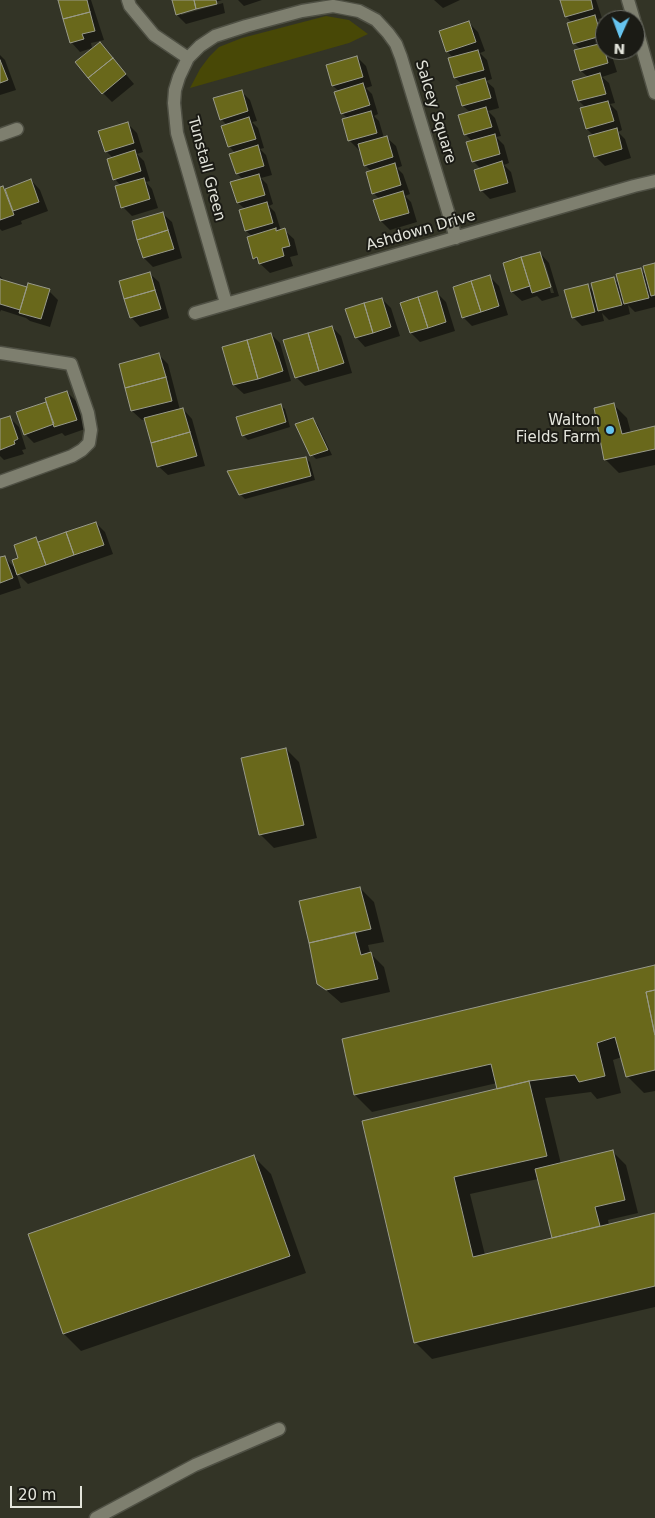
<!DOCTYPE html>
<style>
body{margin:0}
#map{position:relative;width:655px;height:1518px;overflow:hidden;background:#333426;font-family:"DejaVu Sans",sans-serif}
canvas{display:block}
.north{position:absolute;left:595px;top:10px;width:50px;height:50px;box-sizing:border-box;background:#1b1b15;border:1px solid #6b6c65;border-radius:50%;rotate:182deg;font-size:14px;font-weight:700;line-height:20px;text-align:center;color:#e4e5dc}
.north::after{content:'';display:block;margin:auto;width:18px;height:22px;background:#66c4ef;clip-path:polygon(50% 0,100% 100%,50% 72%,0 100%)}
.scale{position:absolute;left:10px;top:1486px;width:72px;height:22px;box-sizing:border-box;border:2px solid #e4e5dc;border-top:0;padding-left:6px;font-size:15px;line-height:18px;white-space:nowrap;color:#e4e5dc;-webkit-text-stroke:4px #1b1b15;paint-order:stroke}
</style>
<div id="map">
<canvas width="655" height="1518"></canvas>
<div class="north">N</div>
<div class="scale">20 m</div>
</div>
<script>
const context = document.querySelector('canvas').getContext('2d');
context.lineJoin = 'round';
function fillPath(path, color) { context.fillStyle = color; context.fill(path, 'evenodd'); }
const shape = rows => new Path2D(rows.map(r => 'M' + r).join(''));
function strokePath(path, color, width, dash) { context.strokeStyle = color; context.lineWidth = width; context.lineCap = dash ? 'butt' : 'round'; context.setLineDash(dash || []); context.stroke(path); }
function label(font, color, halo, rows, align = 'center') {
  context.font = font + ' "DejaVu Sans",sans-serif'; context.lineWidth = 4; context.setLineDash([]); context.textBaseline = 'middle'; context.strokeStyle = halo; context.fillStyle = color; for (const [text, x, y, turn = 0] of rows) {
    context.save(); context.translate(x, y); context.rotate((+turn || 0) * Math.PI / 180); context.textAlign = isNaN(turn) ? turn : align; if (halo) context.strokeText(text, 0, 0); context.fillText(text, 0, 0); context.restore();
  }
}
fillPath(shape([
 [326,16,349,20,368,34,349,43,190,88,200,69,209,57,219,47,242,38]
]), '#484806');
fillPath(shape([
 [59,0,91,0,104,40,91,43,92,48,80,52,71,42],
 [173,0,222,0,181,12,181,15,223,3,225,13,186,24,177,15],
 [238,0,262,0,244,6],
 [434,0,460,0,443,8],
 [561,0,596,0,602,18,598,19,605,28,605,50,608,50,611,53,617,72,602,77,609,83,615,103,610,104,617,111,622,130,618,132,625,139,631,158,605,166,595,156,594,136,587,129,586,108,579,101,574,82,588,77,581,71,576,51,581,50,574,43,572,23,566,16],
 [469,23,478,32,485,51,480,53,487,60,492,79,486,81,494,88,499,108,488,111,495,118,501,136,496,137,504,145,509,163,504,165,511,172,516,192,490,199,481,190,481,169,473,161,472,141,465,134,471,113,463,106,458,86,463,85,455,78,453,58,447,51],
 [100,44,134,84,112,102,103,93],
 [0,55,5,60,16,90,0,95],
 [357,57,366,66,372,86,366,88,372,94,378,114,374,116,379,121,384,138,386,137,396,146,402,166,397,168,403,174,410,194,405,196,411,202,417,222,390,230,381,221,380,199,373,193,371,171,365,165,361,149,359,150,349,140,348,119,342,113,340,92,333,86,328,66],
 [241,91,250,100,257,121,252,122,258,128,264,148,260,149,266,155,272,175,261,178,267,184,273,204,269,206,275,212,281,231,284,230,294,239,298,255,290,257,293,266,270,273,254,258,252,236,246,231,245,209,238,203,232,183,243,180,237,173,235,153,229,146,227,125,221,119],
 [128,124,137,133,143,152,137,154,144,161,150,181,146,182,152,189,158,208,132,216,123,207,121,186,115,179,113,158,106,151],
 [31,180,40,190,48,211,21,221,22,224,2,231,0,229,0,189,3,187,6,190],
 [162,213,172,222,182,258,153,267,144,258],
 [540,253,549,263,559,296,542,301,537,296,522,301,512,292],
 [542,263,545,263,554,293,551,293],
 [655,264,655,307,635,312,628,305,630,314,609,320,602,313,604,321,582,326,573,317,588,286,595,293,614,279,621,286,640,269,647,276],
 [149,273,159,282,169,318,140,327,131,317],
 [0,276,6,282,28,288,49,291,58,300,50,327,30,321,26,318,1,310,0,312],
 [490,277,499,286,508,315,472,326,463,317],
 [437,293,446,302,455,331,420,342,411,333],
 [382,299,391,308,400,336,365,347,356,337],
 [332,327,341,336,352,373,305,386,296,377],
 [271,334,280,343,291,381,244,394,234,385,224,348],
 [159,355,168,364,180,410,183,409,192,419,205,466,168,475,158,466,146,419,142,420,132,411,120,365],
 [67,392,76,401,85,429,65,436,62,433,34,443,25,434,17,413,48,402],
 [280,405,285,409,290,427,248,440,243,435],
 [614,405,627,418,631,433,655,428,655,465,619,473,605,459],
 [9,417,19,427,26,449,22,450,24,454,4,460,0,456,0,421],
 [312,420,317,424,332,455,316,459,312,455],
 [305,458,310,462,315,480,245,499,240,494],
 [96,523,105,532,113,554,28,584,16,572,21,588,0,595,0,559,4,557,16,569,20,558,36,539,40,543],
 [286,749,299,762,317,838,274,848,261,835,243,759],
 [360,888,374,902,384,942,368,945,370,953,384,967,390,992,341,1003,318,983],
 [655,966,655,1091,644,1093,627,1076,622,1057,613,1060,621,1093,597,1099,591,1092,545,1098,561,1164,613,1152,626,1165,638,1213,608,1220,609,1225,655,1215,655,1307,432,1359,415,1342,363,1121,499,1090,497,1083,372,1112,355,1095],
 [538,1179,553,1239,485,1255,470,1194],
 [254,1157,271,1174,306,1273,81,1351,64,1334]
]), '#0007');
const building = shape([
 [58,0,87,0,90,12,63,19,58,0],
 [172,0,194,0,196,9,176,15,172,0],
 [194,0,216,0,217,4,196,9,194,0],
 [560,0,591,0,593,9,565,17,560,0],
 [90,12,95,31,82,34,84,39,70,43,63,19,90,12],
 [595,15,601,36,573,44,567,23,595,15],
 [469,21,476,42,446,52,439,31,469,21],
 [100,42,113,58,88,78,75,62,100,42],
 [603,43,608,63,580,71,574,50,603,43],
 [478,50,484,70,454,78,448,58,478,50],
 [357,56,363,77,332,86,326,65,357,56],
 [113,58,126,74,102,94,88,78,113,58],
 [0,60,8,80,0,83,0,60],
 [600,73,606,94,578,101,572,81,600,73],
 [485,78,491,98,462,106,456,86,485,78],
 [363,83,370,105,341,114,334,92,363,83],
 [242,90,248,111,220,120,213,98,242,90],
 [608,101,614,121,586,129,580,108,608,101],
 [486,107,492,127,464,135,458,115,486,107],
 [371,111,377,133,348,141,342,119,371,111],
 [249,117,256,139,228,147,221,126,249,117],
 [128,122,134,143,105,152,98,131,128,122],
 [617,128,622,149,594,157,588,136,617,128],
 [495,134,500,154,472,162,466,142,495,134],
 [387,136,393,157,364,166,358,144,387,136],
 [258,145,264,166,236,174,229,154,258,145],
 [135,150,141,171,113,180,107,159,135,150],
 [502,161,508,183,480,191,474,170,502,161],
 [395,163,401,185,372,194,366,172,395,163],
 [259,174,265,195,237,203,230,182,259,174],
 [144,178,150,199,121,208,115,186,144,178],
 [31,179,39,202,13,211,5,189,31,179],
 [3,186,14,215,0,220,0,187,3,186],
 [403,191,409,213,380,221,373,200,403,191],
 [267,202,273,223,245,231,239,210,267,202],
 [163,212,168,230,137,240,132,221,163,212],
 [276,228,276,231,285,228,290,246,282,248,284,256,259,264,257,257,253,259,247,237,276,228],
 [168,230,174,249,143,258,137,240,168,230],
 [540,252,551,287,532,293,521,257,540,252],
 [521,257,530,286,511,292,503,263,521,257],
 [655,263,655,295,651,296,643,266,655,263],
 [641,268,649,298,624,304,616,274,641,268],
 [150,272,155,290,124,299,119,281,150,272],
 [490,275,499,306,481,312,471,281,490,275],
 [614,277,622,305,598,311,591,283,614,277],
 [0,279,27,287,20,310,0,304,0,279],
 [471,281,481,312,462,318,453,287,471,281],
 [28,283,50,289,41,319,19,313,28,283],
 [588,284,595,312,572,318,564,290,588,284],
 [155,290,161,309,130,318,124,299,155,290],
 [437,291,446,322,428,328,418,297,437,291],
 [418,297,428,328,410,333,400,303,418,297],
 [382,298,391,327,373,333,364,303,382,298],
 [364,303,373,333,355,338,345,309,364,303],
 [332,326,344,363,319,371,308,333,332,326],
 [271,333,283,371,258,379,247,340,271,333],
 [308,333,319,371,295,378,283,340,308,333],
 [247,340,258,379,233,385,222,347,247,340],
 [159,353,166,377,125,388,119,364,159,353],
 [166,377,172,401,131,411,125,388,166,377],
 [67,391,77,420,54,427,45,398,67,391],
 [46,402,54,424,24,435,16,412,46,402],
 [614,403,622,434,655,426,655,449,604,460,594,408,614,403],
 [281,404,286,422,242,436,236,417,281,404],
 [183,408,190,432,151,443,144,418,183,408],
 [10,416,18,439,14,441,15,444,0,450,0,419,10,416],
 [313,418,328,450,310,456,295,424,313,418],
 [190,432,197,456,157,467,151,443,190,432],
 [306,457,311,476,239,495,227,471,306,457],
 [96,522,104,545,74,555,66,532,96,522],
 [66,532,74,555,46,565,38,542,66,532],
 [36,537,46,565,17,575,12,560,18,558,14,545,36,537],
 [5,556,13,578,0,583,0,557,5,556],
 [286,748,304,825,259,835,241,758,286,748],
 [360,887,371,929,309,943,299,901,360,887],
 [355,932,361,955,371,952,378,979,326,990,317,984,309,943,355,932],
 [655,965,655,990,646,992,655,1036,655,1070,626,1077,615,1037,597,1043,605,1076,579,1082,575,1075,529,1081,497,1089,491,1064,354,1095,342,1039,655,965],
 [655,990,655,1035,646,992,655,990],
 [529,1081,547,1156,454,1177,473,1257,655,1213,655,1286,414,1343,362,1121,529,1081],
 [613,1150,625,1200,595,1207,600,1226,552,1238,535,1169,613,1150],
 [254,1155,290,1256,63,1334,28,1234,254,1155]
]);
fillPath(building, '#69681b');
strokePath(building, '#999a8a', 1);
const minor = shape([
 [128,0,130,6,154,35,188,58],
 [628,0,634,20],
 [635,23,655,93],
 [0,135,17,129],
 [226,303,177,133,174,103,175,90,179,77,188,58,200,46,215,36,246,26,302,11,333,6,359,11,376,20,388,33,396,44,401,57,456,238],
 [195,313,634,186,655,181],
 [0,353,71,364,88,413,91,430,89,443,82,450,72,456,0,482],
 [96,1518,195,1465,279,1429]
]);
strokePath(minor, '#4f5044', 15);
strokePath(minor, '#7e7f6f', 12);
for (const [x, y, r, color] of [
 [610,430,5,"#66c4ef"]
]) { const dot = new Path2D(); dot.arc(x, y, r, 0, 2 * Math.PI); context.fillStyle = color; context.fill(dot); strokePath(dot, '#1b1b15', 2); }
label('15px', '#e4e5dc', '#1b1b15', [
 ["Salcey Square",435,112,73],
 ["Tunstall Green",206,169,75],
 ["Ashdown Drive",421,231,-16]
]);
label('15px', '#e4e5dc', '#1b1b15', [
 ["Walton",600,421],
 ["Fields Farm",600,438]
], 'right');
</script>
